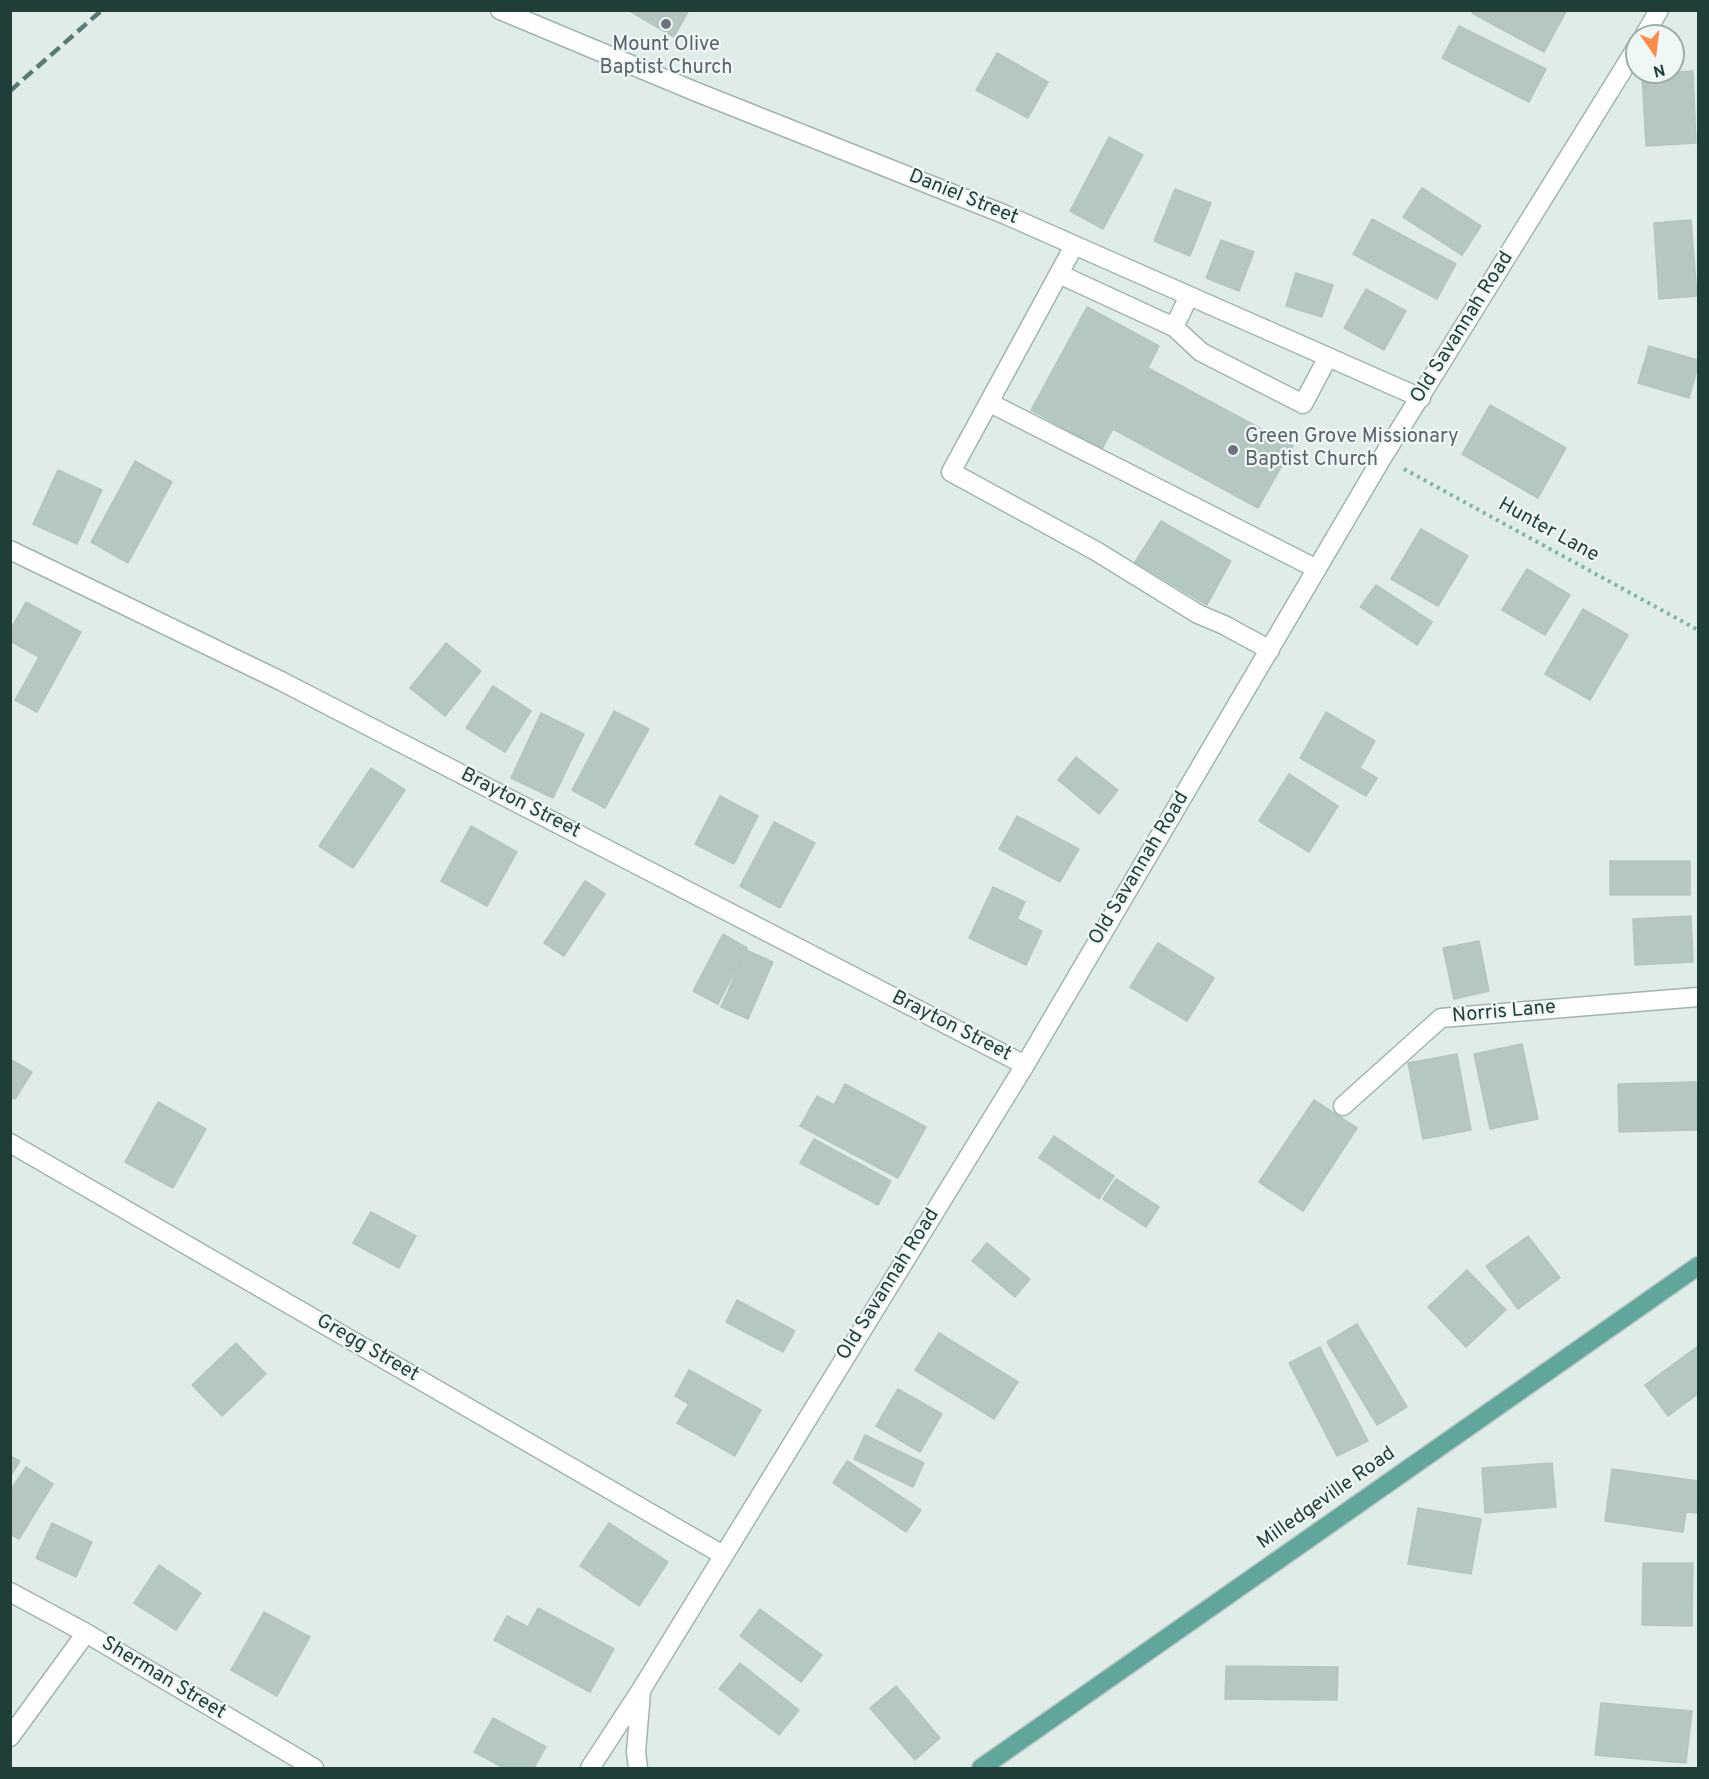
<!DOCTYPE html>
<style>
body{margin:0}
#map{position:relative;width:1709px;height:1779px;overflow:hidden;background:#e0ece8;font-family:Overpass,sans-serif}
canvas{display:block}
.frame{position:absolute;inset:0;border:12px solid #1f3e39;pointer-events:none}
.north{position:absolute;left:1625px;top:24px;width:60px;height:60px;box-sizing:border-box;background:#f0f8f5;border:2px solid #9caeaa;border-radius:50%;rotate:166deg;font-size:16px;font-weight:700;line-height:24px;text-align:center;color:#1f3e39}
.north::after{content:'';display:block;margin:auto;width:21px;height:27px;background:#ff8b4b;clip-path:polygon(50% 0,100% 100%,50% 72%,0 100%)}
</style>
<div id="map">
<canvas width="1709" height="1779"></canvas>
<div class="frame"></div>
<div class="north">N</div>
</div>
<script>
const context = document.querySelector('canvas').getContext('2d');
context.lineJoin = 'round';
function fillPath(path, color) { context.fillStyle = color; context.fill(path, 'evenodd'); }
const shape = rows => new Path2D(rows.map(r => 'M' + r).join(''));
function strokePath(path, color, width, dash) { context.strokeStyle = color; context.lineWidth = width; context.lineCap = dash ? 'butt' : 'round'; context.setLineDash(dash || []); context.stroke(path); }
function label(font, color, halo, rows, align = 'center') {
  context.font = font + ' Overpass,sans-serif'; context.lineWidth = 4.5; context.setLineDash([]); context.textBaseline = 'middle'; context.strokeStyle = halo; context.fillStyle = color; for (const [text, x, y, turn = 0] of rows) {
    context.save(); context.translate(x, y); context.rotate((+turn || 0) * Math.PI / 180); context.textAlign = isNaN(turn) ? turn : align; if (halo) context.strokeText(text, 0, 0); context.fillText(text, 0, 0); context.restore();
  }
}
const building = shape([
 [628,10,689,10,674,37,628,10],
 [1473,10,1567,10,1544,52,1472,13,1473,10],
 [1459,26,1546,69,1529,102,1442,58,1459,26],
 [997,53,1048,82,1028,118,976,90,997,53],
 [1693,71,1696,143,1646,146,1642,74,1693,71],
 [1109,137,1143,155,1103,229,1070,211,1109,137],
 [1422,188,1481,226,1462,255,1403,217,1422,188],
 [1175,189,1211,203,1190,256,1154,241,1175,189],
 [1372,219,1456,264,1437,299,1353,254,1372,219],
 [1691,220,1697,296,1659,299,1654,223,1691,220],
 [1221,240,1254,252,1239,291,1206,278,1221,240],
 [1296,273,1333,285,1322,317,1286,306,1296,273],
 [1366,289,1406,311,1384,350,1344,328,1366,289],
 [1087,307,1159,346,1148,368,1293,446,1258,508,1113,429,1102,449,1031,410,1087,307],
 [1649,346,1698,360,1698,366,1689,398,1638,383,1649,346],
 [1490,405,1566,448,1538,498,1462,454,1490,405],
 [135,461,172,482,128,563,91,542,135,461],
 [58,470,102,490,77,544,33,524,58,470],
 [1161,521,1231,561,1207,605,1135,562,1161,521],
 [1421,529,1468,556,1438,606,1391,579,1421,529],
 [1527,569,1570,595,1545,635,1502,610,1527,569],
 [1376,585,1432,622,1417,645,1360,607,1376,585],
 [26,602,81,632,37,712,15,700,39,657,10,641,10,630,26,602],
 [1583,609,1628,635,1590,700,1545,674,1583,609],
 [446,643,481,671,445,716,410,688,446,643],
 [493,686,531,711,505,752,466,728,493,686],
 [614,711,649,729,605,808,572,790,614,711],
 [1326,712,1375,741,1360,768,1377,778,1366,796,1300,758,1326,712],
 [541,713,584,734,553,798,511,778,541,713],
 [1076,757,1118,790,1099,814,1058,780,1076,757],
 [371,768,405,790,353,868,319,846,371,768],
 [1289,774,1338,806,1309,852,1259,821,1289,774],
 [720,796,758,816,734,864,695,844,720,796],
 [1017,816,1079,849,1060,882,999,849,1017,816],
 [774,822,815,843,780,908,740,886,774,822],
 [471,826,517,852,487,906,441,881,471,826],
 [1610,861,1690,861,1690,895,1610,895,1610,861],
 [585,881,605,894,564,956,544,943,585,881],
 [993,887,1025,902,1017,919,1042,931,1026,965,969,938,993,887],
 [1691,916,1693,962,1635,965,1633,919,1691,916],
 [723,934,747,948,718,1004,693,991,723,934],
 [1479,941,1489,991,1454,999,1443,948,1479,941],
 [1158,943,1214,978,1187,1021,1130,987,1158,943],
 [746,950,773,962,748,1019,721,1007,746,950],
 [1522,1044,1538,1119,1490,1129,1474,1054,1522,1044],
 [1457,1054,1471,1130,1423,1139,1408,1063,1457,1054],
 [10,1059,32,1072,15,1099,10,1097,10,1059],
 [1696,1082,1697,1130,1619,1132,1618,1084,1696,1082],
 [845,1084,926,1127,898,1178,800,1126,817,1096,834,1105,845,1084],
 [1314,1100,1357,1128,1303,1211,1259,1182,1314,1100],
 [158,1102,206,1129,173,1188,125,1162,158,1102],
 [1054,1136,1114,1176,1099,1199,1039,1158,1054,1136],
 [814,1139,891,1181,878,1205,800,1163,814,1139],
 [1116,1179,1159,1207,1146,1227,1103,1199,1116,1179],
 [371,1212,416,1236,399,1268,353,1243,371,1212],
 [1528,1236,1560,1278,1518,1309,1486,1266,1528,1236],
 [987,1243,1030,1279,1015,1297,972,1261,987,1243],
 [1467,1270,1506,1310,1466,1347,1428,1307,1467,1270],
 [737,1300,795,1331,783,1352,726,1322,737,1300],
 [1357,1324,1407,1407,1377,1425,1327,1342,1357,1324],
 [939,1333,1018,1382,994,1419,915,1370,939,1333],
 [236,1343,266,1374,222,1416,192,1385,236,1343],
 [1698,1346,1698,1394,1668,1416,1645,1385,1698,1346],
 [1320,1347,1368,1441,1337,1456,1289,1363,1320,1347],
 [689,1370,761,1410,735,1456,677,1423,689,1404,675,1396,689,1370],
 [898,1389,942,1414,920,1452,876,1426,898,1389],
 [865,1435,924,1463,913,1487,854,1459,865,1435],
 [10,1456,20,1461,10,1477,10,1456],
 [847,1461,921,1510,906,1532,833,1483,847,1461],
 [1552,1463,1556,1507,1485,1513,1482,1468,1552,1463],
 [26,1467,53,1484,19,1539,10,1534,10,1491,26,1467],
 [1612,1469,1698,1481,1697,1513,1686,1512,1683,1532,1605,1521,1612,1469],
 [1418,1508,1481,1519,1471,1574,1408,1564,1418,1508],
 [52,1523,92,1542,76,1577,36,1558,52,1523],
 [609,1523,668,1562,639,1606,580,1566,609,1523],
 [1643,1563,1693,1563,1692,1626,1642,1625,1643,1563],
 [159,1565,201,1593,176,1630,134,1603,159,1565],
 [538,1608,614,1649,590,1692,494,1640,507,1616,528,1627,538,1608],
 [760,1609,822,1655,801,1682,740,1636,760,1609],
 [264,1612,310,1637,277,1696,231,1670,264,1612],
 [740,1663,799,1710,779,1735,719,1689,740,1663],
 [1226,1666,1338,1667,1337,1700,1225,1699,1226,1666],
 [896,1686,940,1738,915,1760,870,1708,896,1686],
 [1601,1703,1692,1711,1686,1763,1595,1755,1601,1703],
 [493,1718,546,1747,534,1768,504,1768,474,1752,493,1718]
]);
fillPath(building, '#b5c7c1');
strokePath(building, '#b1c6c0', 1.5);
const minor = shape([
 [500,10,694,91,1006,215,1421,398],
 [1644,36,1659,10],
 [1074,246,951,472,1096,551,1198,614,1224,625,1270,650],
 [1059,274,1174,327,1201,352,1303,404,1328,357],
 [1174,327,1189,296],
 [990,403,1317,569],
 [10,550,281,681,1025,1065],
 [1343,1106,1441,1018,1698,997],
 [10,1143,723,1555],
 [10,1592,86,1633,314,1768],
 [10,1737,86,1633],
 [590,1768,641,1690,1025,1065,1382,458,1637,47],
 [638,1768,636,1752,641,1692]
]);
const major = shape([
 [981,1768,1698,1266]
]);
strokePath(minor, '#a2b4b0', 21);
strokePath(major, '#c0c9c8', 21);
strokePath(shape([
 [1404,469,1698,630]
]), '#7db3a8', 4, [3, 4.5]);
strokePath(minor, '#fff', 18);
strokePath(major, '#60a69c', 18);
strokePath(shape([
 [10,91,102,10]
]), '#597a75', 4.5, [12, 6]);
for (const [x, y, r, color] of [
 [666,24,6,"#6b7280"],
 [1233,450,6,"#6b7280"]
]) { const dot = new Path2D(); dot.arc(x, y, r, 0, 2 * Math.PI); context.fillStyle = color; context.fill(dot); strokePath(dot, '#f0f8f5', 2); }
label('20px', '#5b616d', '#f0f8f5', [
 ["Mount Olive",666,46],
 ["Baptist Church",666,69],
 ["Green Grove Missionary",1245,438,"left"],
 ["Baptist Church",1245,461,"left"]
]);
label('20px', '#1f3e39', '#f0f8f5', [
 ["Daniel Street",963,198,22],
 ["Old Savannah Road",1463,328,-58],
 ["Hunter Lane",1548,531,29],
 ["Brayton Street",520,804,27],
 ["Old Savannah Road",1140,869,-59],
 ["Norris Lane",1504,1013,-5],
 ["Brayton Street",951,1027,27],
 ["Old Savannah Road",889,1285,-58],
 ["Gregg Street",367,1349,30],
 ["Milledgeville Road",1327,1499,-35],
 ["Sherman Street",163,1679,31]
]);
</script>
